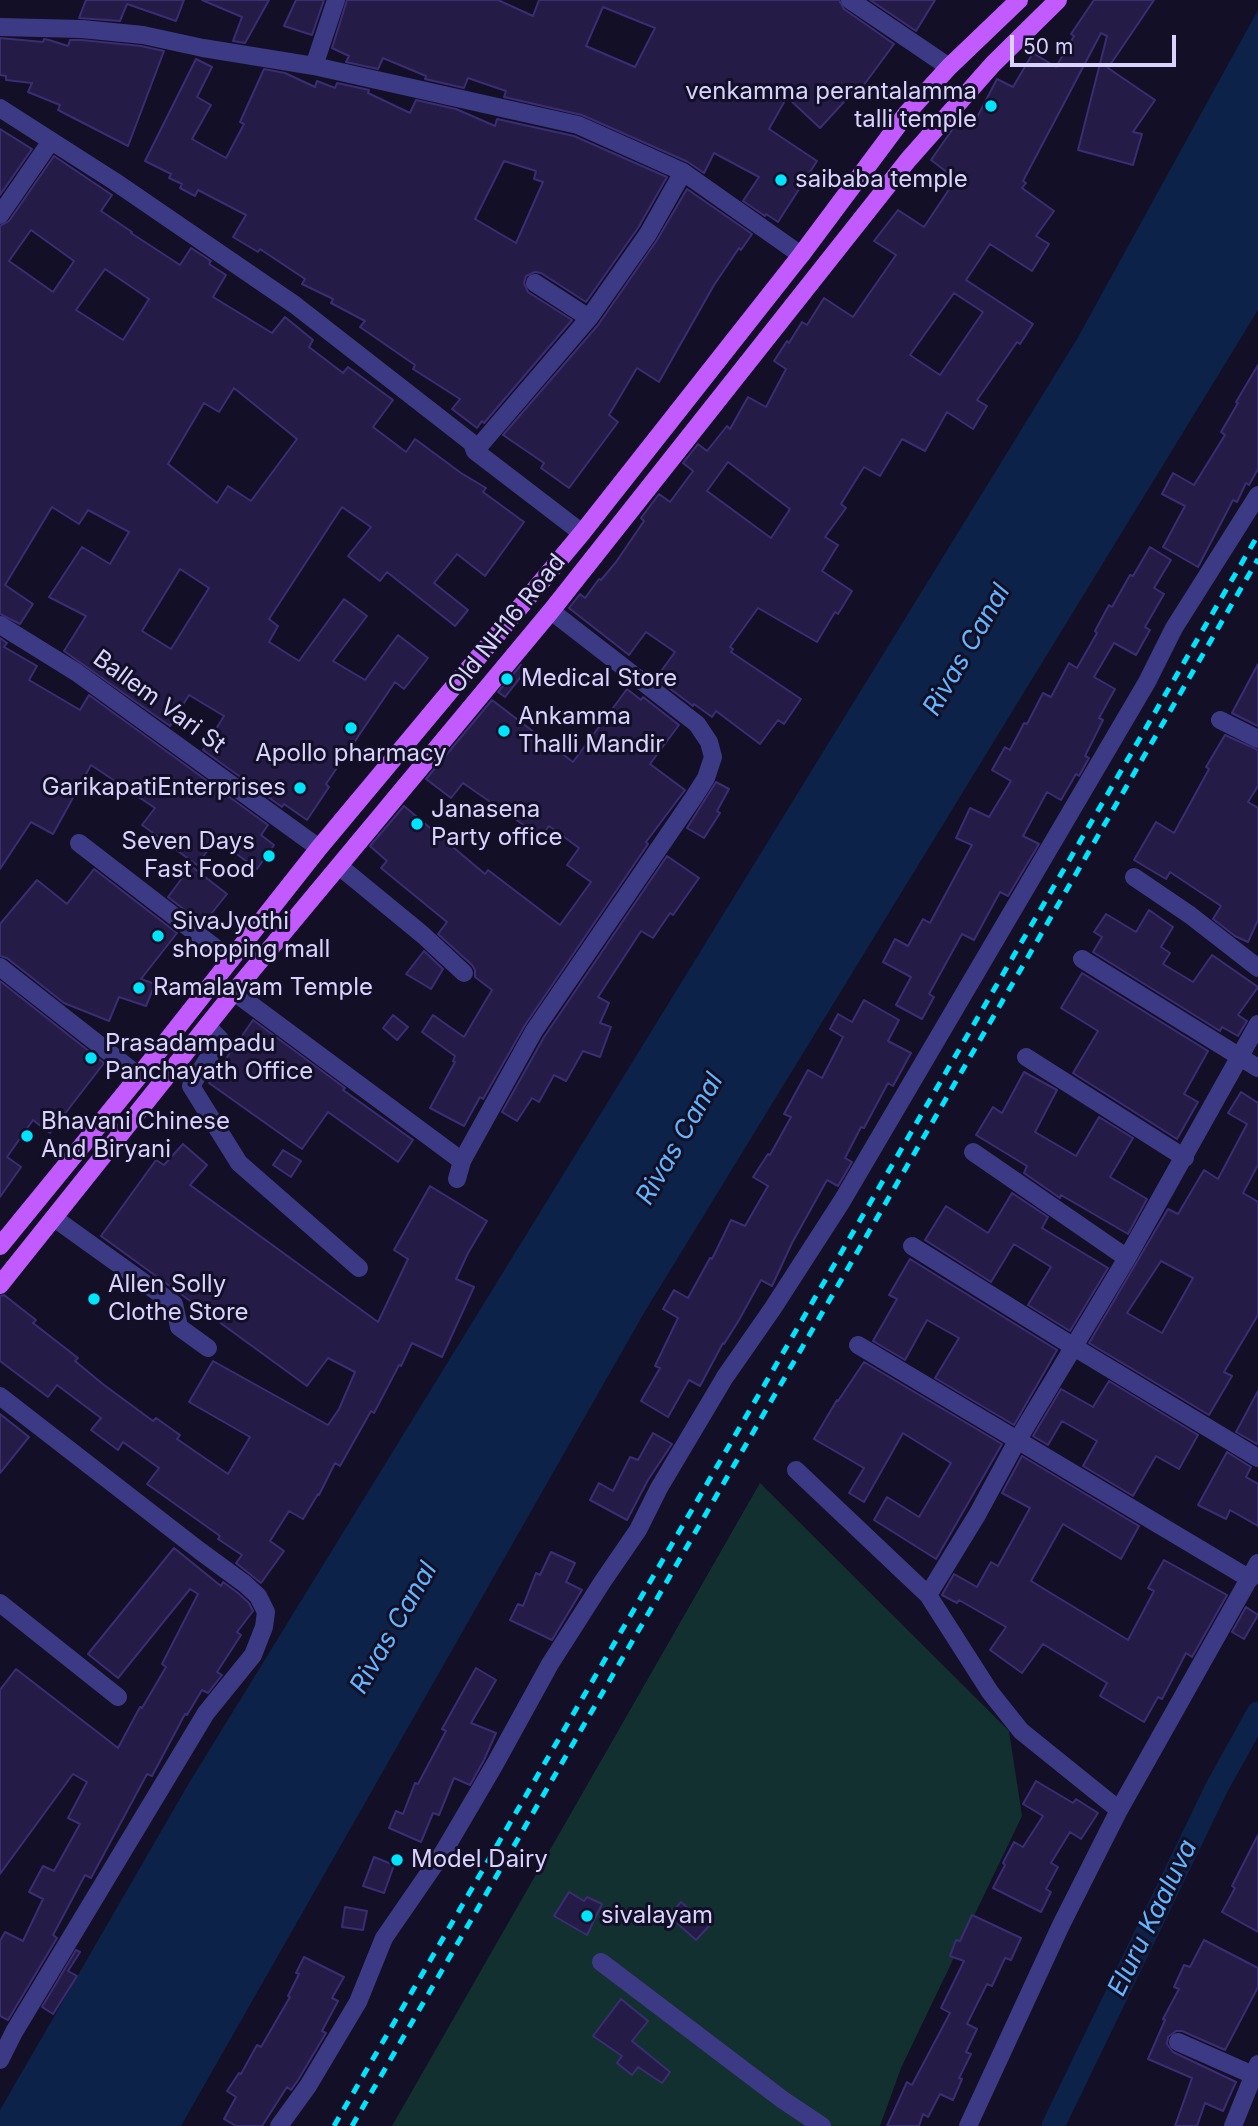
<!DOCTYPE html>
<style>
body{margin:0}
#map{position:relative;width:1258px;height:2126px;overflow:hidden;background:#130f26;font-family:Inter,sans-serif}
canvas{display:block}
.scale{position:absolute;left:1010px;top:35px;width:166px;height:32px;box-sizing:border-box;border:4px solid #d9d4ff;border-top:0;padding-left:9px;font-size:21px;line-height:24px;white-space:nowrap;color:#d9d4ff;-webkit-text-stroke:5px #130f26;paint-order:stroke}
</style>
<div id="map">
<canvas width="1258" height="2126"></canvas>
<div class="scale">50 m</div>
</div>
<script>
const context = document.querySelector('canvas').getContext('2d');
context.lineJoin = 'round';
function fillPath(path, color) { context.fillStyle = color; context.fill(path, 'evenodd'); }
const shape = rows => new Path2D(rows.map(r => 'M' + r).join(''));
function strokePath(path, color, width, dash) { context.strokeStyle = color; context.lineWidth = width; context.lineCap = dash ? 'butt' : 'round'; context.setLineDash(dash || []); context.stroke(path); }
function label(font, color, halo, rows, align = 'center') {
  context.font = font + ' Inter,sans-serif'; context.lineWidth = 6; context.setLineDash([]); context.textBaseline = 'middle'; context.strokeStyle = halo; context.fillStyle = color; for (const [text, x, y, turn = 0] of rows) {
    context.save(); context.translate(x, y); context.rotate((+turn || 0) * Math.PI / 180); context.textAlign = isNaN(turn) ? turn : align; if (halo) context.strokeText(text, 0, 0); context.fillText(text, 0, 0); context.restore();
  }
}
fillPath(shape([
 [760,1483,1009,1731,1022,1816,901,2068,880,2126,392,2126]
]), '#12302f');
fillPath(shape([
 [1258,10,1258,310,644,1313,181,2126,0,2126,0,2110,189,1783,1077,339]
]), '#0c2248');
strokePath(shape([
 [1053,2126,1217,1787,1258,1713]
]), '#0c2248', 23);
const building = shape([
 [86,0,184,0,176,21,127,4,120,21,79,18,86,0],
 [202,0,269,0,245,43,233,41,242,17,202,0],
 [296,0,324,0,312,35,284,26,296,0],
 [347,0,498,0,533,16,539,0,839,0,844,9,894,44,858,93,854,91,820,128,787,97,769,129,817,161,778,222,766,214,765,216,743,201,759,177,714,153,704,173,688,162,582,115,504,97,506,91,468,78,464,88,425,79,426,76,383,58,378,69,346,62,349,56,332,48,347,0],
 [603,7,655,28,635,67,586,46,603,7],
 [870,0,935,0,916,31,870,0],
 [1094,0,1154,0,1108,68,1155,100,1133,132,1142,134,1133,165,1078,150,1107,36,1101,33,1023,181,1026,183,1022,188,1054,211,1036,236,1049,244,1032,271,990,244,966,280,1033,324,1020,344,1017,342,977,400,987,406,973,429,947,412,925,451,902,439,880,476,864,467,841,504,846,508,825,537,838,545,822,571,852,591,838,614,835,612,817,642,758,608,730,647,733,649,731,652,801,699,784,724,778,720,760,744,716,711,712,717,694,704,693,706,656,678,675,652,646,632,629,655,569,608,580,594,585,598,599,579,601,580,616,562,644,521,641,518,659,494,670,502,693,471,683,463,698,444,707,451,727,426,730,429,748,397,766,407,786,369,774,361,787,341,789,343,802,322,807,325,824,298,853,317,896,255,874,241,898,210,924,227,956,179,931,160,959,120,960,119,972,127,997,79,1013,87,1033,53,1056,67,1074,36,1071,34,1094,0],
 [954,293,983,312,940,375,910,355,954,293],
 [728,462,790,509,771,538,707,491,728,462],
 [0,38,43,42,44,39,49,40,68,46,70,40,81,40,141,46,164,51,128,146,58,110,60,105,28,92,32,83,6,80,6,76,0,75,0,38],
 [196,59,212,67,197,97,211,105,192,139,226,158,244,124,240,122,264,69,285,73,315,87,317,81,335,88,337,83,369,90,368,93,410,113,416,100,456,109,495,126,497,119,574,136,667,177,638,228,586,302,541,273,535,272,526,276,524,283,528,292,572,320,484,423,482,421,477,428,452,409,460,399,413,369,415,365,360,327,365,321,331,303,333,299,302,284,305,279,260,249,258,252,233,237,246,215,198,190,195,196,180,188,182,184,169,178,171,174,145,161,196,59],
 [504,161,536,171,534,179,543,182,516,243,475,219,504,161],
 [0,129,32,149,0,195,0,129],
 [54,156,112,195,101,211,132,232,131,233,180,265,191,248,211,261,209,264,226,275,213,297,272,333,285,317,313,340,309,347,343,373,348,367,393,400,373,427,406,452,415,439,461,473,486,488,483,492,524,522,485,576,457,554,434,583,468,610,455,626,387,572,380,581,348,556,371,527,342,507,269,619,278,626,269,642,299,661,344,599,367,616,333,661,365,680,398,635,428,658,404,689,395,682,326,784,329,787,307,820,284,804,282,807,203,750,224,716,189,695,170,726,64,651,86,616,49,597,82,547,110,564,129,532,88,510,79,524,52,507,5,585,33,604,20,624,0,614,0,226,9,221,54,156],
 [31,230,74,261,53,292,9,261,31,230],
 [105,269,149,299,123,340,76,310,105,269],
 [234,388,297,439,251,501,228,486,217,503,168,464,204,403,219,412,234,388],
 [180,569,209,588,171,649,142,631,180,569],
 [687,189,752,234,741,250,739,248,714,285,659,382,637,368,609,415,618,422,569,488,541,468,544,463,503,435,598,325,657,240,687,189],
 [1258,365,1258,469,1249,485,1246,483,1237,502,1233,500,1198,567,1163,547,1185,506,1162,494,1173,473,1194,485,1225,435,1221,432,1238,403,1236,402,1258,365],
 [1150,547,1171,560,1154,588,1164,594,1145,627,1150,630,1136,655,1114,643,1094,677,1115,689,1099,718,1103,720,1085,756,1089,758,1079,776,1076,774,1061,800,1047,792,1023,836,1039,844,1008,896,1000,892,974,940,962,934,929,994,934,997,922,1019,896,1005,911,977,883,962,895,939,908,946,923,919,930,923,972,845,956,838,970,808,989,817,1011,781,992,770,1005,747,1010,750,1024,723,1027,724,1043,693,1051,697,1069,663,1077,668,1097,633,1095,631,1109,605,1112,607,1130,575,1133,576,1150,547],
 [0,638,7,643,4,647,37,666,29,680,80,710,89,695,268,825,261,835,274,845,257,869,216,839,197,865,142,825,155,808,91,765,53,834,31,822,0,869,0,638],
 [1258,664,1258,726,1232,713,1258,664],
 [521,665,527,669,505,697,498,692,521,665],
 [627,689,641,700,643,697,679,725,650,764,685,790,646,842,648,844,525,1025,483,1099,480,1097,464,1126,430,1108,455,1062,453,1061,455,1056,422,1032,433,1015,464,1037,492,990,475,977,475,970,472,965,438,934,447,922,381,868,387,861,370,846,404,806,485,874,488,870,560,925,591,882,567,865,579,848,549,826,541,837,463,783,451,798,426,779,492,700,573,762,627,689],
 [1225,735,1258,750,1258,786,1248,802,1258,808,1258,920,1248,942,1235,936,1213,919,1221,906,1170,872,1166,879,1134,860,1156,822,1174,833,1209,769,1206,767,1225,735],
 [716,782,729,789,717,811,720,813,704,838,687,828,716,782],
 [667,856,699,878,673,915,670,913,653,938,641,931,598,997,609,1003,600,1023,611,1027,600,1057,583,1051,566,1081,554,1075,539,1102,532,1098,517,1121,502,1112,544,1037,667,856],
 [191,866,227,894,203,924,168,897,191,866],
 [94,869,177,933,141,979,155,984,146,1006,119,997,109,1021,64,1003,7,958,0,956,0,924,37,880,67,904,94,869],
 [1149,910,1173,927,1161,947,1170,953,1163,964,1193,982,1212,955,1258,987,1238,1015,1247,1021,1238,1036,1222,1027,1220,1031,1093,952,1102,937,1094,932,1106,914,1136,932,1149,910],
 [424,951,443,969,431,989,406,974,424,951],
 [1082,973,1208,1051,1184,1094,1198,1102,1177,1139,1073,1073,1098,1031,1061,1008,1082,973],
 [0,981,104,1063,50,1133,33,1120,7,1157,21,1167,0,1197,0,981],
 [864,1000,899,1020,888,1041,911,1053,893,1086,888,1083,864,1128,861,1127,845,1158,852,1162,838,1186,827,1180,792,1243,772,1286,761,1280,739,1320,724,1344,723,1343,700,1386,689,1380,668,1417,641,1401,660,1368,655,1366,678,1318,663,1309,674,1290,688,1298,710,1258,712,1259,731,1220,745,1226,768,1186,753,1177,768,1154,770,1155,791,1117,784,1114,808,1070,822,1078,843,1037,830,1029,838,1014,852,1022,864,1000],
 [393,1015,408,1027,397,1040,383,1028,393,1015],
 [253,1020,345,1088,343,1090,413,1140,398,1162,328,1112,302,1149,209,1083,253,1020],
 [1024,1072,1057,1090,1035,1132,1076,1156,1099,1117,1133,1138,1110,1177,1147,1199,1128,1234,1061,1195,1060,1198,1024,1173,1027,1166,976,1135,993,1107,1002,1113,1024,1072],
 [1241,1092,1258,1103,1258,1165,1243,1193,1258,1202,1258,1315,1224,1372,1232,1376,1209,1415,1089,1343,1168,1209,1178,1214,1204,1170,1218,1179,1247,1124,1228,1113,1241,1092],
 [1161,1261,1193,1278,1162,1333,1127,1313,1161,1261],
 [183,1144,207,1165,190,1185,378,1322,408,1259,394,1250,430,1186,487,1221,468,1253,456,1279,474,1287,442,1357,412,1343,401,1366,399,1365,374,1413,371,1411,340,1466,335,1463,319,1495,318,1494,303,1519,289,1511,270,1541,284,1551,261,1583,236,1563,242,1555,218,1539,220,1536,147,1484,159,1468,123,1442,118,1450,91,1430,101,1418,57,1385,48,1397,0,1361,0,1296,4,1295,36,1320,33,1323,78,1358,75,1361,104,1385,153,1421,156,1418,180,1435,177,1439,228,1474,250,1437,189,1402,213,1361,328,1425,339,1409,355,1372,328,1358,307,1386,101,1236,156,1160,164,1165,183,1144],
 [283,1150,301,1161,291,1177,273,1165,283,1150],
 [1012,1193,1048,1217,1042,1228,1108,1268,1070,1331,1028,1305,1051,1267,1014,1244,991,1282,925,1240,946,1206,988,1233,1012,1193],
 [910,1259,1057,1350,1014,1425,935,1378,959,1338,927,1320,905,1360,873,1341,897,1299,889,1295,910,1259],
 [864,1362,1002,1444,936,1559,874,1520,887,1497,919,1517,951,1463,903,1433,864,1502,849,1493,864,1468,814,1439,837,1400,838,1401,864,1362],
 [1109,1381,1198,1435,1179,1469,1156,1456,1133,1496,1083,1466,1097,1441,1062,1421,1048,1445,1033,1436,1061,1389,1093,1407,1109,1381],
 [1258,1391,1258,1442,1257,1444,1236,1432,1258,1391],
 [0,1414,29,1437,0,1473,0,1414],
 [653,1433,672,1444,648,1480,627,1520,590,1500,599,1483,613,1491,630,1457,638,1460,653,1433],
 [1227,1452,1251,1467,1246,1477,1258,1484,1258,1526,1230,1510,1226,1519,1198,1505,1227,1452],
 [1022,1456,1139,1526,1121,1559,1063,1524,1031,1581,1128,1640,1154,1591,1148,1588,1164,1560,1227,1595,1192,1657,1186,1653,1162,1699,1158,1697,1144,1722,1100,1696,1107,1683,1043,1644,1022,1673,990,1650,1006,1627,959,1600,957,1603,942,1595,954,1574,977,1587,991,1562,998,1566,1030,1508,1002,1493,1022,1456],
 [174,1548,221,1586,223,1582,238,1593,249,1603,253,1611,237,1632,241,1635,217,1672,222,1675,208,1693,202,1690,187,1715,185,1714,152,1776,147,1774,91,1878,85,1875,53,1935,57,1938,8,2020,0,2016,0,1941,5,1932,23,1941,43,1899,29,1892,43,1866,54,1871,80,1824,68,1818,87,1782,73,1774,0,1874,0,1690,16,1669,118,1748,140,1707,142,1708,166,1667,162,1664,198,1594,190,1589,118,1678,88,1654,174,1548],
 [551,1552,575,1563,566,1582,582,1590,552,1640,510,1620,518,1604,523,1606,536,1573,540,1575,551,1552],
 [1246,1607,1258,1615,1244,1639,1232,1632,1246,1607],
 [476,1668,496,1680,471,1723,496,1733,484,1760,470,1785,454,1778,439,1815,433,1813,421,1842,389,1828,396,1811,403,1814,415,1783,418,1784,446,1731,442,1729,476,1668],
 [1036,1781,1073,1803,1076,1799,1098,1813,1081,1839,1070,1832,1051,1863,1058,1867,1046,1889,1051,1892,1041,1912,993,1888,1005,1865,1003,1863,1014,1842,1023,1847,1043,1816,1023,1804,1036,1781],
 [1258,1835,1258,1932,1222,1912,1235,1888,1232,1886,1258,1835],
 [374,1857,394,1865,384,1893,363,1886,374,1857],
 [569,1892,584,1901,587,1897,602,1904,587,1935,554,1916,569,1892],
 [681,1902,709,1926,696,1940,669,1916,681,1902],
 [345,1907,367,1911,363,1930,342,1927,345,1907],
 [972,1915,1021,1938,1011,1960,1005,1958,992,1986,987,1984,967,2024,977,2029,966,2052,971,2054,959,2078,962,2079,953,2100,940,2094,928,2117,923,2114,919,2126,887,2126,907,2082,912,2085,950,2013,941,2008,964,1961,950,1956,956,1940,960,1941,972,1915],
 [1204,1940,1258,1968,1258,1987,1225,2050,1182,2031,1176,2031,1168,2037,1167,2044,1173,2052,1236,2082,1223,2111,1205,2103,1197,2126,1175,2126,1192,2078,1148,2059,1165,2020,1163,2019,1179,1989,1174,1987,1184,1965,1190,1967,1204,1940],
 [76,1950,80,1952,68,1971,77,1976,53,2014,42,2007,76,1950],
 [304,1957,344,1977,332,1998,338,2001,322,2031,326,2033,298,2080,291,2090,287,2087,262,2126,236,2126,224,2119,236,2097,227,2091,239,2073,241,2074,257,2045,261,2047,290,1997,288,1996,299,1974,296,1973,304,1957],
 [621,1999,648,2021,632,2041,670,2072,662,2083,638,2067,632,2075,617,2063,622,2056,593,2036,621,1999]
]);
fillPath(building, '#241b47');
strokePath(building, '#3b2d73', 2);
strokePath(shape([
 [850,0,949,67],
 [0,27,82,29,143,35,203,48,314,66,578,125,683,172,801,255],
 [314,66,336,0],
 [0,108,114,181,295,305,472,443,475,451,582,533],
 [0,215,51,141],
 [535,283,589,318],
 [475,451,589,318,648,234,683,172],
 [0,625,76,672,319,848],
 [1220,720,1258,739],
 [79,843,231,960],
 [339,866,423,935,464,973],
 [1134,877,1190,915,1258,968],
 [1082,959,1258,1068],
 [0,967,139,1076],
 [234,992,462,1161],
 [207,1026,220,1039,191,1086,239,1163,359,1268],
 [1026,1057,1185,1158],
 [973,1152,1127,1258],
 [457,1179,462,1161,534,1031,694,797,706,778,713,757,709,742,697,724,551,611],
 [54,1218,174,1304,179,1327,208,1348],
 [912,1246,1074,1347,1258,1458],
 [858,1345,1250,1579],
 [0,1396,200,1551,245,1584,258,1596,266,1612,264,1627,253,1655,206,1713,14,2032,0,2060],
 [796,1470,928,1595,990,1692,1021,1731,1119,1810],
 [928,1595,977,1515,1017,1441,1127,1258,1258,1024],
 [0,1603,118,1697],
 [601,1962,783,2100,822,2126],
 [1178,2042,1253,2075],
 [279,2126,308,2086,358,2002,384,1938,444,1851,495,1764,550,1664,603,1581,638,1530,659,1488,725,1377,773,1308,842,1201,1147,682,1174,628,1258,495],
 [968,2126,1061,1925,1119,1810,1258,1563],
 [1233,2126,1258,2064]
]), '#3d3a85', 18);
strokePath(shape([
 [0,1246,139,1076,319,848,582,533,801,255,907,113,949,67,1019,0],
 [0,1285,234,992,551,611,908,160,993,64,1058,0]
]), '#c25bff', 18);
strokePath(shape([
 [334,2126,1258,535],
 [352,2126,1258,559]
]), '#00e5ff', 5, [10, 9]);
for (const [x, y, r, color] of [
 [991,106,7,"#00e5ff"],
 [781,180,7,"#00e5ff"],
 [507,679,7,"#00e5ff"],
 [351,728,7,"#00e5ff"],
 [504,731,7,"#00e5ff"],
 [300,788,7,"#00e5ff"],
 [417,824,7,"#00e5ff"],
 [269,856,7,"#00e5ff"],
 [158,936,7,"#00e5ff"],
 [139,988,7,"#00e5ff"],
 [91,1058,7,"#00e5ff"],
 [27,1136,7,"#00e5ff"],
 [94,1299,7,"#00e5ff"],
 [397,1860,7,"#00e5ff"],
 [587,1916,7,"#00e5ff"]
]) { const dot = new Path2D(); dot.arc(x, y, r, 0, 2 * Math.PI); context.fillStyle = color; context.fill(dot); strokePath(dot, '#130f26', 2.5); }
label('24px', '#d9d4ff', '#130f26', [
 ["venkamma perantalamma",977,92,"right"],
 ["talli temple",977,120,"right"],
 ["saibaba temple",795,180],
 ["Medical Store",521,679],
 ["Ankamma",518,717],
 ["Thalli Mandir",518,745],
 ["Apollo pharmacy",351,754,"center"],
 ["GarikapatiEnterprises",286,788,"right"],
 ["Janasena",431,810],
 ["Party office",431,838],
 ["Seven Days",255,842,"right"],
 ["Fast Food",255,870,"right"],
 ["SivaJyothi",172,922],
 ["shopping mall",172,950],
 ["Ramalayam Temple",153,988],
 ["Prasadampadu",105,1044],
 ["Panchayath Office",105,1072],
 ["Bhavani Chinese",41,1122],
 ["And Biryani",41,1150],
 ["Allen Solly",108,1285],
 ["Clothe Store",108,1313],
 ["Model Dairy",411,1860],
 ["sivalayam",601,1916]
], 'left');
label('24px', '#d9d4ff', '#130f26', [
 ["Old NH16 Road",507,624,-51],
 ["Ballem Vari St",159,702,36]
]);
label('italic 26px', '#62b6ff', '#130f26', [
 ["Rivas Canal",967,650,-60],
 ["Rivas Canal",680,1139,-60],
 ["Rivas Canal",394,1628,-60],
 ["Eluru Kaaluva",1153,1918,-64]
]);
</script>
